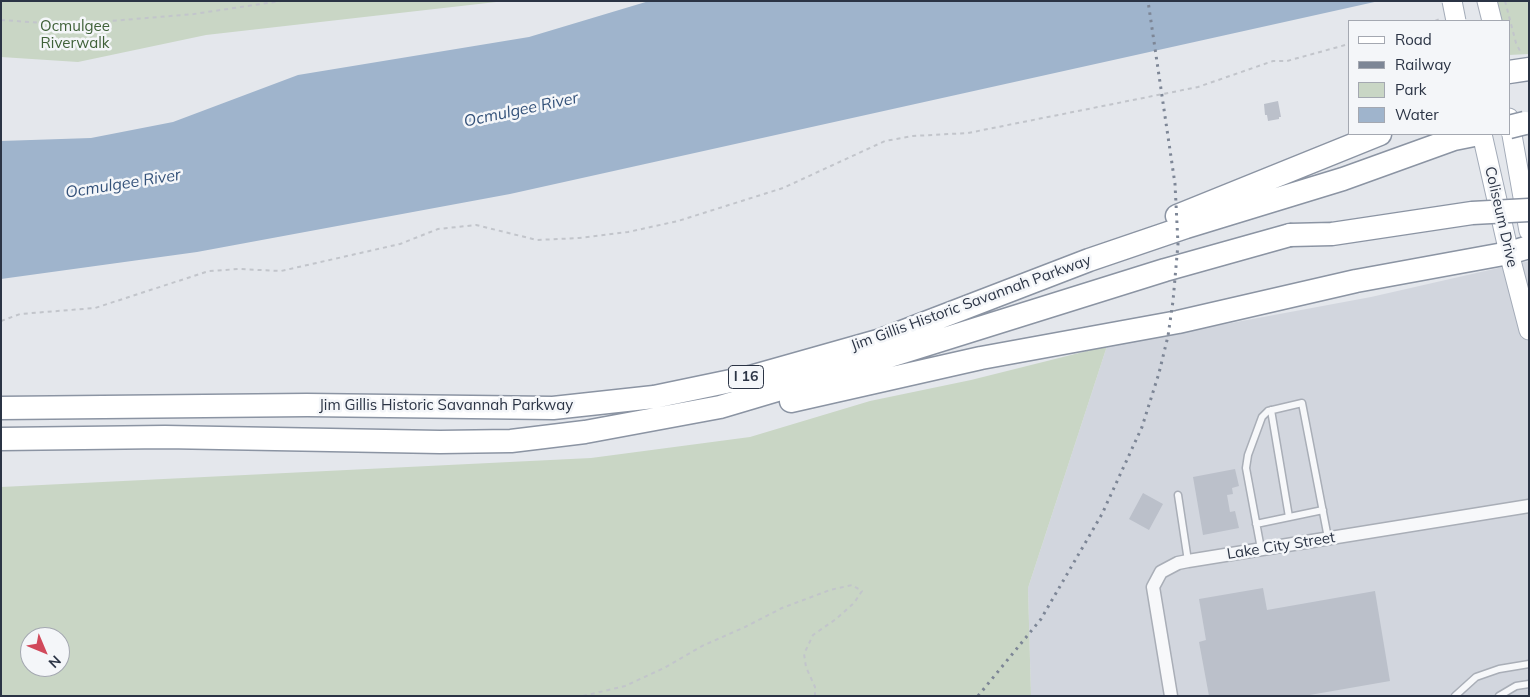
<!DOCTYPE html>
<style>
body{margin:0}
#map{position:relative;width:1530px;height:697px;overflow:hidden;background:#e4e7ec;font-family:Mulish,sans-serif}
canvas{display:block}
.frame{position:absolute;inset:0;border:2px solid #2b3445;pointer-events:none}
.legend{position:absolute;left:1348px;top:20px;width:162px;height:115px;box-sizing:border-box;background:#f4f6f9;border:1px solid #a4a8b1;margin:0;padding:6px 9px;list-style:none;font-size:15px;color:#2b3445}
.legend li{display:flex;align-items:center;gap:10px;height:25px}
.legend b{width:25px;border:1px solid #a4a8b1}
.north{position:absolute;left:20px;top:627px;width:50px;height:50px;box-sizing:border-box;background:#f4f6f9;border:1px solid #a4a8b1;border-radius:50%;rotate:135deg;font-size:14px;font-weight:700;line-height:20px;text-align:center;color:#2b3445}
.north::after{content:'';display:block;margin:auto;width:18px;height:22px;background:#d1495b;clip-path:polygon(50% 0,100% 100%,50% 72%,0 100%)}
</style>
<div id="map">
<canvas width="1530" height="697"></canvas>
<div class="frame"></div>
<ul class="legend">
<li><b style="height:6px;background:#fff"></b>Road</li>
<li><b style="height:6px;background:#7d8696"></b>Railway</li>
<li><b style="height:14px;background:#c9d6c5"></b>Park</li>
<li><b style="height:14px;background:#9fb4cc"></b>Water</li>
</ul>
<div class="north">N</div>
</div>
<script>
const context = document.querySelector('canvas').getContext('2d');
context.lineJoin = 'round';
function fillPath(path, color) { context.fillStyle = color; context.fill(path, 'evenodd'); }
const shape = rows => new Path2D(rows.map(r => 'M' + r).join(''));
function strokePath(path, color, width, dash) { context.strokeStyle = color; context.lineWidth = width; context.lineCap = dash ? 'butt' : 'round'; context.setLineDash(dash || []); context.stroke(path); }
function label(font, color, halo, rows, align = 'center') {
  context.font = font + ' Mulish,sans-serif'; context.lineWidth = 5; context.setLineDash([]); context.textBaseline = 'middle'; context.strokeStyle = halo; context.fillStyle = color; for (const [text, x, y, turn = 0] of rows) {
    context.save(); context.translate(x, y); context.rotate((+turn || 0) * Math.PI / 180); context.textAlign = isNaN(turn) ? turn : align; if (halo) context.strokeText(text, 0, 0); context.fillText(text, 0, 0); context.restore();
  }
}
fillPath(shape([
 [1529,261,1529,696,1031,696,1028,588,1107,346,1371,297]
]), '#d2d6de');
fillPath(shape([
 [1,1,505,1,206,35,78,62,1,57],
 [1481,1,1529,1,1529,54,1509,55,1509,21,1487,21],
 [1107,346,1028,588,1031,696,1,696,1,487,591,458,750,437,870,401,971,380],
 [30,637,60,637,60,667,30,667]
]), '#c9d6c5');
fillPath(shape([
 [649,1,1379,1,510,194,197,252,1,279,1,141,91,138,173,122,298,75,529,37]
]), '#9fb4cc');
fillPath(shape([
 [1278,101,1281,117,1279,117,1279,119,1268,121,1267,115,1265,115,1264,104],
 [1235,469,1239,486,1232,488,1233,494,1227,495,1230,512,1235,511,1239,528,1203,535,1193,477],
 [1143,493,1163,504,1149,530,1129,519],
 [1263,588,1267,610,1375,591,1390,681,1304,696,1209,696,1199,642,1206,640,1199,599]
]), '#bbc0ca');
const lane = shape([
 [1271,410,1289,517],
 [1178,495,1188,561],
 [1256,524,1323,510],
 [1261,549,1246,468,1248,455,1262,417,1268,411,1302,403,1328,538],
 [1455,696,1476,677,1499,669,1529,664],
 [1499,696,1516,686,1529,684]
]);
const street = shape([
 [1171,696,1153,587,1161,572,1178,563,1188,561,1529,506]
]);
const primary = shape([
 [1487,1,1492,21],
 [1509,118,1529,231],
 [1482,134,1509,253,1529,330]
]);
const highway = shape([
 [1509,72,1529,69],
 [1177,216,1380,134],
 [791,401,981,358,1178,322,1356,281,1509,253,1529,247],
 [1,408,307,405,553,408,654,397,750,377,881,340,1089,260,1186,227,1343,179,1454,139,1479,134],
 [1,439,165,437,440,442,511,441,585,432,720,407,858,366,1165,270,1290,235]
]);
strokePath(lane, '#a9aeb7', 9);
strokePath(street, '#a9aeb7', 15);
strokePath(primary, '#a3abb8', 21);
strokePath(highway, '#8b94a3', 25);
strokePath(shape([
 [1505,1,1516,43,1521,53],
 [1,20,58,24,87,23,194,14,281,1],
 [1435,21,1440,19],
 [1,321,20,314,95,308,209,271,239,269,281,271,400,244,438,229,476,225,537,240,579,238,628,232,678,221,783,188,885,141,913,136,968,133,1198,87,1273,61,1287,61,1349,44],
 [583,696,625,686,664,668,702,646,745,627,782,608,830,590,852,585,862,591,854,603,836,619,813,635,804,654,806,667,815,687,815,696]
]), '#c2c5cb', 2, [4, 4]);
strokePath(lane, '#f7f8fa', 6);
strokePath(street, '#f7f8fa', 12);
strokePath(primary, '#fff', 19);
strokePath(highway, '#fff', 22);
strokePath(shape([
 [978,696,1041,619,1102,514,1142,427,1159,373,1168,336,1173,301,1178,244,1175,184,1148,1]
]), '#7d8696', 3, [2.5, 5]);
const primaryBridge = shape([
 [1452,1,1456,21]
]);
const highwayBridge = shape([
 [1509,127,1525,123],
 [1290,235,1332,234,1472,213,1529,210]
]);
strokePath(primaryBridge, '#a3abb8', 21, []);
strokePath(highwayBridge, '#8b94a3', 25, []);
strokePath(primaryBridge, '#fff', 19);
strokePath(highwayBridge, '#fff', 22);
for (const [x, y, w] of [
 [746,377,35]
]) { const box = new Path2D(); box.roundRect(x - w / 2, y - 11.5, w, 23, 4); context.fillStyle = '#f4f6f9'; context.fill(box); strokePath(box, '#2b3445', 1); }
label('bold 14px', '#2b3445', null, [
 ["I 16",746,377]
]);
label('15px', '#3f6138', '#f4f6f9', [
 ["Ocmulgee",75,26],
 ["Riverwalk",75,43]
]);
label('15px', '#2b3445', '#f4f6f9', [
 ["Coliseum Drive",1501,217,77],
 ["Jim Gillis Historic Savannah Parkway",971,303,-20],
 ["Jim Gillis Historic Savannah Parkway",446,405],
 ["Lake City Street",1281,546,-9]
]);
label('italic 16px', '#34527a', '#f4f6f9', [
 ["Ocmulgee River",521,110,-12],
 ["Ocmulgee River",123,184,-9]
]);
</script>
